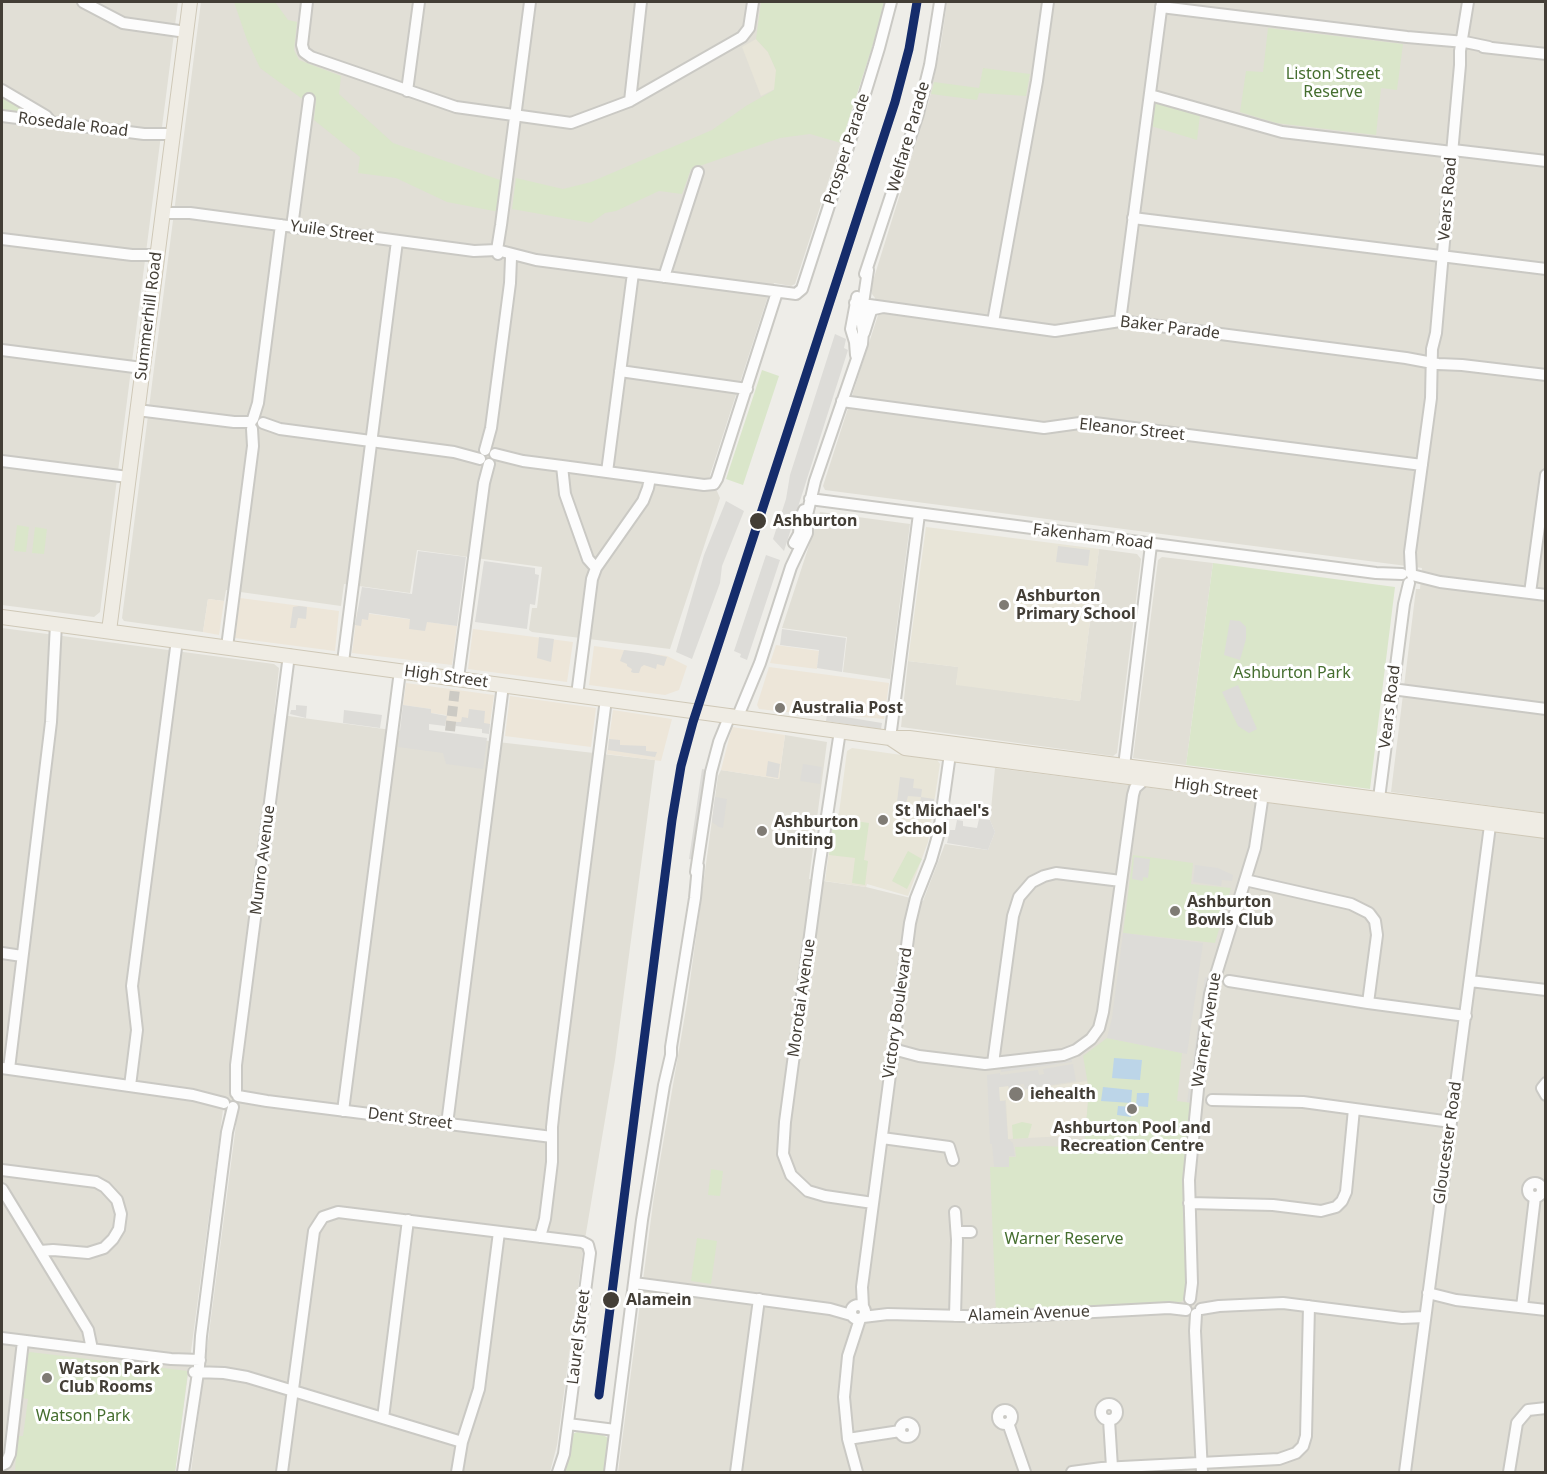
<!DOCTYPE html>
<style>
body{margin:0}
#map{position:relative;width:1547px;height:1474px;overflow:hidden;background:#eeede8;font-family:"Noto Sans",sans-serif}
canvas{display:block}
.frame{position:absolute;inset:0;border:3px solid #433e36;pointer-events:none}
</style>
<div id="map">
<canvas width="1547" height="1474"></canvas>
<div class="frame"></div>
</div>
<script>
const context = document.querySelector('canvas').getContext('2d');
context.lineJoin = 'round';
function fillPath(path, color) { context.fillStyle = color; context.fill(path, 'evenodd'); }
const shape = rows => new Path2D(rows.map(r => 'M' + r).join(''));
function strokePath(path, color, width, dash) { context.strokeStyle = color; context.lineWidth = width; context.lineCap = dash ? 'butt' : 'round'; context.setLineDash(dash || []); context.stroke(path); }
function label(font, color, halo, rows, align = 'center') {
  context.font = font + ' "Noto Sans",sans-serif'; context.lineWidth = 6; context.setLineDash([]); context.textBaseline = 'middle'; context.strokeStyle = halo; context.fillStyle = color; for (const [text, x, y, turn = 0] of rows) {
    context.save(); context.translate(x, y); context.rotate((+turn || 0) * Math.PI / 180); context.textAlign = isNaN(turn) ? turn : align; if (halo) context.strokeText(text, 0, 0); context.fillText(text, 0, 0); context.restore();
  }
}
fillPath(shape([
 [2,2,178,2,100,612,94,617,2,605],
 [201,2,884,2,877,32,795,284,791,286,774,283,767,299,710,475,720,498,670,649,532,632,529,630,532,608,537,608,542,567,417,550,410,593,344,584,341,606,226,590,224,601,208,599,203,632,124,621,122,618],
 [947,2,1545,2,1545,813,1391,792,1416,589,1420,589,1422,568,825,490,823,486,878,315,875,298,872,294,872,284,929,101,941,44],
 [820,512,910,524,890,679,843,672,847,637,782,628],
 [1099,549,1137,554,1141,559,1117,753,1113,756,901,727,908,661,959,667,956,684,1080,701],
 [1162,557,1213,563,1186,765,1133,758,1158,560],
 [2,628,274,664,279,668,274,714,384,729,655,760,615,1060,583,1251,557,1445,550,1472,191,1472,236,1125,223,1110,175,1472,2,1472],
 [785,735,827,742,809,879,866,887,923,901,945,844,988,850,995,832,990,820,995,768,1545,838,1545,1472,618,1472,654,1196,687,1003,718,776,721,770,779,779]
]), '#e1dfd6');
fillPath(shape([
 [240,598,339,611,335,651,235,638],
 [208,599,224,601,219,635,203,632],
 [357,612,457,626,452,665,352,653],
 [473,629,573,642,567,682,468,669],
 [776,645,819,651,817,669,770,663],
 [594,646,667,656,687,666,679,690,665,695,589,685],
 [769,667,889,683,884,719,852,716,845,711,845,713,825,711,823,716,759,709,757,705],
 [406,683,494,695,489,730,445,724,446,715,431,713,431,709,403,705],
 [510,696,596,708,591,747,505,736],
 [613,710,672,719,661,761,607,754],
 [732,727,785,735,779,779,721,770]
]), '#ede6d9');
fillPath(shape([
 [756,39,768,52,777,72,775,89,761,96,742,47],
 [926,527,1099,549,1080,701,956,685,958,667,908,661],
 [852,748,937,760,940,764,928,842,908,896,867,884,866,887,825,881,833,822,839,813,847,751],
 [1087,1081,1089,1090,1085,1135,1008,1139,1006,1100,999,1101,999,1087,1009,1086,1011,1092,1036,1088,1036,1084,1049,1082,1050,1086]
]), '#e8e5d8');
fillPath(shape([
 [234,2,275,2,288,20,297,22,294,50,299,60,341,76,339,94,393,143,503,181,499,212,447,202,396,178,358,173,360,157,314,120,316,100,301,98,260,68,247,40],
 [761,2,884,2,877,32,841,143,810,134,780,138,691,169,682,194,659,191,616,211,605,213,591,223,512,209,516,178,563,189,591,182,712,130,746,106,774,90,776,70,768,52,756,39],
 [1268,28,1403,44,1397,90,1381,88,1376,135,1276,123,1240,112,1246,71,1263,72],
 [983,68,1030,74,1026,96,979,93,977,100,931,94,934,82,979,88],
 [2,95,34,115,34,116,2,113],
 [1154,100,1200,115,1197,140,1151,126],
 [762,370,779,376,743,485,726,479],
 [17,525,29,527,26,552,14,551],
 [35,527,47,529,44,554,32,553],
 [1213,563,1395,587,1370,789,1186,765],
 [836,818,869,823,864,860,868,861,865,885,852,883,855,858,829,855,833,822],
 [908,851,922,859,907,889,892,881],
 [1133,855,1193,863,1191,884,1231,888,1215,943,1123,933],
 [1107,1038,1182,1053,1177,1101,1192,1103,1189,1292,1186,1299,1177,1304,996,1313,990,1167,1009,1167,1008,1157,1016,1157,1015,1147,1045,1146,1084,1148,1089,1090,1083,1056],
 [1022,1122,1032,1124,1028,1138,1013,1139,1012,1125],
 [711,1169,723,1171,720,1196,708,1195],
 [697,1238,717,1241,711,1284,691,1281],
 [30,1352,188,1371,175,1472,15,1472,17,1436,23,1436,28,1399,22,1398,28,1354],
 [577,1432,603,1435,608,1438,606,1472,562,1472,571,1437,572,1434]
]), '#dae6ca');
fillPath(shape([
 [835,334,846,339,844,348,848,350,784,551,773,539,786,499,790,475],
 [726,501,744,511,722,566,720,583,692,659,676,652,704,555],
 [1058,546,1090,550,1088,566,1056,562],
 [418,551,466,557,457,626,427,622,425,631,409,629,410,619,369,613,368,620,362,619,361,626,355,625,362,587,412,594],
 [766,555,780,560,747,660,740,657,741,654,734,651],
 [484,561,535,568,535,574,539,575,535,605,530,604,527,629,475,622],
 [299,606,307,607,306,619,298,618,296,628,290,628,293,607],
 [1230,620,1240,621,1246,627,1246,639,1240,660,1224,655],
 [782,629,846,638,842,672,817,668,819,650,780,645],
 [539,637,554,639,551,662,537,658],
 [624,650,648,653,667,657,664,666,657,664,656,669,644,665,641,667,639,673,634,673,631,672,632,669,627,666,627,664,620,661],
 [1238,685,1257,729,1249,733,1238,726,1222,692],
 [296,705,307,706,306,718,290,714,291,710,296,710],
 [403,705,431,709,431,713,447,716,445,726,429,724,429,730,487,738,483,769,446,764,443,753,398,747],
 [469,709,485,711,484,723,490,724,489,734,482,733,482,729,456,726,456,722,461,722,462,717,468,718],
 [344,710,382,715,380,728,343,723],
 [827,714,882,723,881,729,826,721],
 [609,739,620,740,620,745,646,746,646,751,657,752,655,757,608,750],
 [768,761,780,764,778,778,766,776],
 [803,764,822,767,820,784,800,781],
 [702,769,707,770,694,860,689,859],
 [900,777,914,779,913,788,922,789,921,797,934,799,933,811,919,809,921,797,908,796,906,803,897,802],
 [715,797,727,799,723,828,719,827,712,822],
 [979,819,990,820,995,832,988,850,947,843,950,830,955,830,957,820,963,821,963,826,977,828],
 [1134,857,1150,859,1148,878,1143,877,1143,881,1132,879],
 [1195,865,1218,868,1233,875,1232,881,1222,880,1221,886,1193,882],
 [1123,933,1203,943,1187,1054,1107,1038,1112,1018],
 [1205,977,1209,978,1192,1103,1187,1102],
 [1071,1057,1072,1062,1001,1072,1001,1066],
 [1073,1064,1076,1081,1025,1089,1024,1084,1015,1085,1015,1091,1010,1091,1008,1086,999,1087,1000,1101,1005,1101,1008,1139,1013,1143,1015,1156,1009,1156,1009,1167,994,1167,992,1144,990,1144,987,1075,1000,1073,1000,1075,1038,1070,1039,1075,1044,1074,1043,1069]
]), '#dddcd8');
fillPath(shape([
 [1114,1058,1142,1060,1140,1080,1112,1078],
 [1103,1087,1132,1090,1131,1103,1101,1101],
 [1137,1093,1149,1093,1148,1107,1136,1106],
 [1118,1106,1132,1107,1131,1117,1117,1115]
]), '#bcd5e8');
strokePath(shape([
 [450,731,455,689]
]), '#cccac4', 10, [10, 5]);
const minor = shape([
 [83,2,123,23,186,32],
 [307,2,302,45,304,52,311,57,456,107,571,123,630,101,742,37,749,28,753,2],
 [1161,7,1407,37,1465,42,1489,47],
 [1483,47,1546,54],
 [2,90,46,116,51,122],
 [407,91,419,2],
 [1150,95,1282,132,1452,152],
 [630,101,641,2],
 [2,116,144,134,173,134],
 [1453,150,1546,161],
 [162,213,190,213,474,251,497,250,536,260,796,294,802,289,860,110,879,48,891,2],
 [1133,218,1546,269],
 [292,227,309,99],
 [2,239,132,255,157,255],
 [498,254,497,250,501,225,530,2],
 [865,274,918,114,930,65,940,2],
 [664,277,698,172],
 [855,303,1055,331,1120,321,1406,358,1438,364,1462,365,1546,375],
 [1120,321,1162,2],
 [993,322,1037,81,1048,2],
 [864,333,871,311,874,309,883,307],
 [2,350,142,368],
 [856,355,855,342,851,329,857,297],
 [620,371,747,389],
 [842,401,1044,428,1087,422,1422,465],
 [137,410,234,422,251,422],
 [253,419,258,403,281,225],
 [263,423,280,429,454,452,480,459],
 [485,450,491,428,510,283,511,258,513,255],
 [495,454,523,461,562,466,704,485,714,484,717,479,777,292],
 [2,461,128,477],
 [562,466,565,494,588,559,596,568,592,579,577,695],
 [607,472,633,273],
 [810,499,1376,573,1402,574],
 [794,543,799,534,800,520,804,510],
 [596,568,643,501,648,488,650,478],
 [1411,573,1410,552,1431,398,1432,349,1436,333,1442,264,1460,65,1460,51,1468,2],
 [1412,575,1440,582,1546,595],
 [1530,593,1546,475],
 [227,647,253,446,252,429],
 [343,662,397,241],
 [458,678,484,483,489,464],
 [1392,689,1546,709],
 [738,716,760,663,791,567,807,533,807,515,815,481,862,344,863,332,861,317,868,270],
 [840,731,819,868,785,1122,783,1154,791,1175,808,1191,825,1196,873,1203],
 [890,738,919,514],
 [1124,766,1151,545],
 [1378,806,1404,604,1409,583],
 [696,872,711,772,719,742,730,715],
 [1245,880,1351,904,1369,913,1375,921,1377,935,1368,1003],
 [2,953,22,956],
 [1229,981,1368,1003,1466,1016],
 [1470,981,1546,990],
 [893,1049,919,1056,985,1064,1063,1055,1076,1050,1091,1039,1099,1028,1103,1012,1133,795,1135,788,1145,779],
 [993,1063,1013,916,1019,897,1032,882,1044,876,1056,873,1121,881],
 [2,1068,193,1095,224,1103],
 [9,1069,51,722,56,624],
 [1546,1083,1542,1088,1546,1095],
 [130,1086,137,1030,132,986,177,640],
 [236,1093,236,1065,289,655],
 [238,1096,267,1101,552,1137],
 [1212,1100,1303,1102,1451,1122],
 [343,1111,400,671],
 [447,1124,503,685],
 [882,1138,949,1147,953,1160],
 [2,1170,96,1182,105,1187,117,1200,121,1214,119,1229,113,1239,104,1248,88,1253,53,1250,40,1251],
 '1528 1190a7 7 0 1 1 14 0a7 7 0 1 1-14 0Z',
 [2,1189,88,1330,92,1349],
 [1189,1203,1273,1205,1321,1211,1336,1207,1342,1201,1346,1192,1354,1109],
 [957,1232,971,1232],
 [540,1237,545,1219,552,1162,552,1127,555,1099,606,699],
 [634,1283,830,1309,851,1315],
 [1428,1293,1456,1300,1546,1310],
 [1190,1299,1192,1283,1189,1180,1200,1069,1210,994,1255,848,1264,787],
 '851 1312a7 7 0 1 1 14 0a7 7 0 1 1-14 0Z',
 [863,1307,862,1287,910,923,916,898,931,860,939,832,951,747],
 [1522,1307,1535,1197],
 [1201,1309,1219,1306,1283,1303,1402,1318,1425,1317],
 [1196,1314,1195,1331,1202,1472],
 [955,1316,957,1240,955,1212],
 [863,1317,888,1314,1001,1317,1169,1308,1186,1310],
 [2,1338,171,1359,200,1360],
 [194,1372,224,1373,247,1377,462,1442],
 '1101 1412a8 8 0 1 1 16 0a8 8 0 1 1-16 0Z',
 '998 1417a7 7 0 1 1 14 0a7 7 0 1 1-14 0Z',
 [383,1418,408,1220],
 [1109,1420,1112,1467],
 '900 1430a7 7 0 1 1 14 0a7 7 0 1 1-14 0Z',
 [1008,1423,1025,1472],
 [568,1424,615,1430],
 [848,1439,900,1431],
 [2,1465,6,1463,10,1454,23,1341],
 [183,1472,199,1366,201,1336,227,1132,233,1107],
 [282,1472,314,1231,323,1217,338,1212,582,1242,588,1245,590,1253,564,1454,558,1472],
 [457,1472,462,1442,479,1389,499,1232],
 [610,1472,642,1220,664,1085,671,1055,671,1047,695,898,698,866],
 [736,1472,759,1299],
 [857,1472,848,1439,844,1397,848,1356,860,1319],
 [1072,1472,1102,1468,1279,1459,1296,1453,1303,1446,1306,1436,1309,1306],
 [1405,1472,1491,818],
 [1509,1472,1517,1423,1528,1410,1546,1408]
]);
const major = shape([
 [2,617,890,738,909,738,1546,821],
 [109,631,190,2],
 [890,738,905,748,1546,831]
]);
strokePath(minor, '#cac9c4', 14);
strokePath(major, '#cfc8b7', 16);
strokePath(minor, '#fcfcfc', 10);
strokePath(major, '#efece4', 14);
strokePath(shape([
 [599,1395,672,820,681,766,693,722,895,102,909,49,917,2]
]), '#152c6b', 9);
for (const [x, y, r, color] of [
 [758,521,9,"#433e36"],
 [1004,605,6,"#7f7b74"],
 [780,708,6,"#7f7b74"],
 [883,820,6,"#7f7b74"],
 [762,831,6,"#7f7b74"],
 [1175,911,6,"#7f7b74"],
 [1016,1094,8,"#7f7b74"],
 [1132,1109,6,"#7f7b74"],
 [611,1300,9,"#433e36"],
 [47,1378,6,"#7f7b74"]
]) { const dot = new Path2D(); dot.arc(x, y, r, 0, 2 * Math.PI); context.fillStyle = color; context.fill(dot); strokePath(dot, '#fff', 2); }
label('16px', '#456e2f', '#fff', [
 ["Liston Street",1333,74],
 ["Reserve",1333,92],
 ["Ashburton Park",1292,673],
 ["Warner Reserve",1064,1239],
 ["Watson Park",83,1416]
]);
label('16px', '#433e36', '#fff', [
 ["Rosedale Road",73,125,7],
 ["Welfare Parade",909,137,-74],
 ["Prosper Parade",847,149,-72],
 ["Vears Road",1448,199,-85],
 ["Yuile Street",332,232,8],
 ["Summerhill Road",149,316,-83],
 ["Baker Parade",1170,328,7],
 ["Eleanor Street",1132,430,6],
 ["Fakenham Road",1093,537,7],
 ["High Street",446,677,8],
 ["Vears Road",1390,707,-83],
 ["High Street",1216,789,8],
 ["Munro Avenue",263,860,-83],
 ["Morotai Avenue",802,998,-82],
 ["Victory Boulevard",898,1013,-82],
 ["Warner Avenue",1207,1030,-81],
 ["Dent Street",410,1119,7],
 ["Gloucester Road",1448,1143,-82],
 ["Alamein Avenue",1029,1314,-2],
 ["Laurel Street",579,1337,-83]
]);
label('bold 16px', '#433e36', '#fff', [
 ["Ashburton",773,521],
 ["Alamein",626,1300]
], 'left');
label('bold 16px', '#433e36', '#fff', [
 ["Ashburton",1016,596],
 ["Primary School",1016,614],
 ["Australia Post",792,708],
 ["St Michael's",895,811],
 ["School",895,829],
 ["Ashburton",774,822],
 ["Uniting",774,840],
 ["Ashburton",1187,902],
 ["Bowls Club",1187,920],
 ["iehealth",1030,1094],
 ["Ashburton Pool and",1132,1128,"center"],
 ["Recreation Centre",1132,1146,"center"],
 ["Watson Park",59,1369],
 ["Club Rooms",59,1387]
], 'left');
</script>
